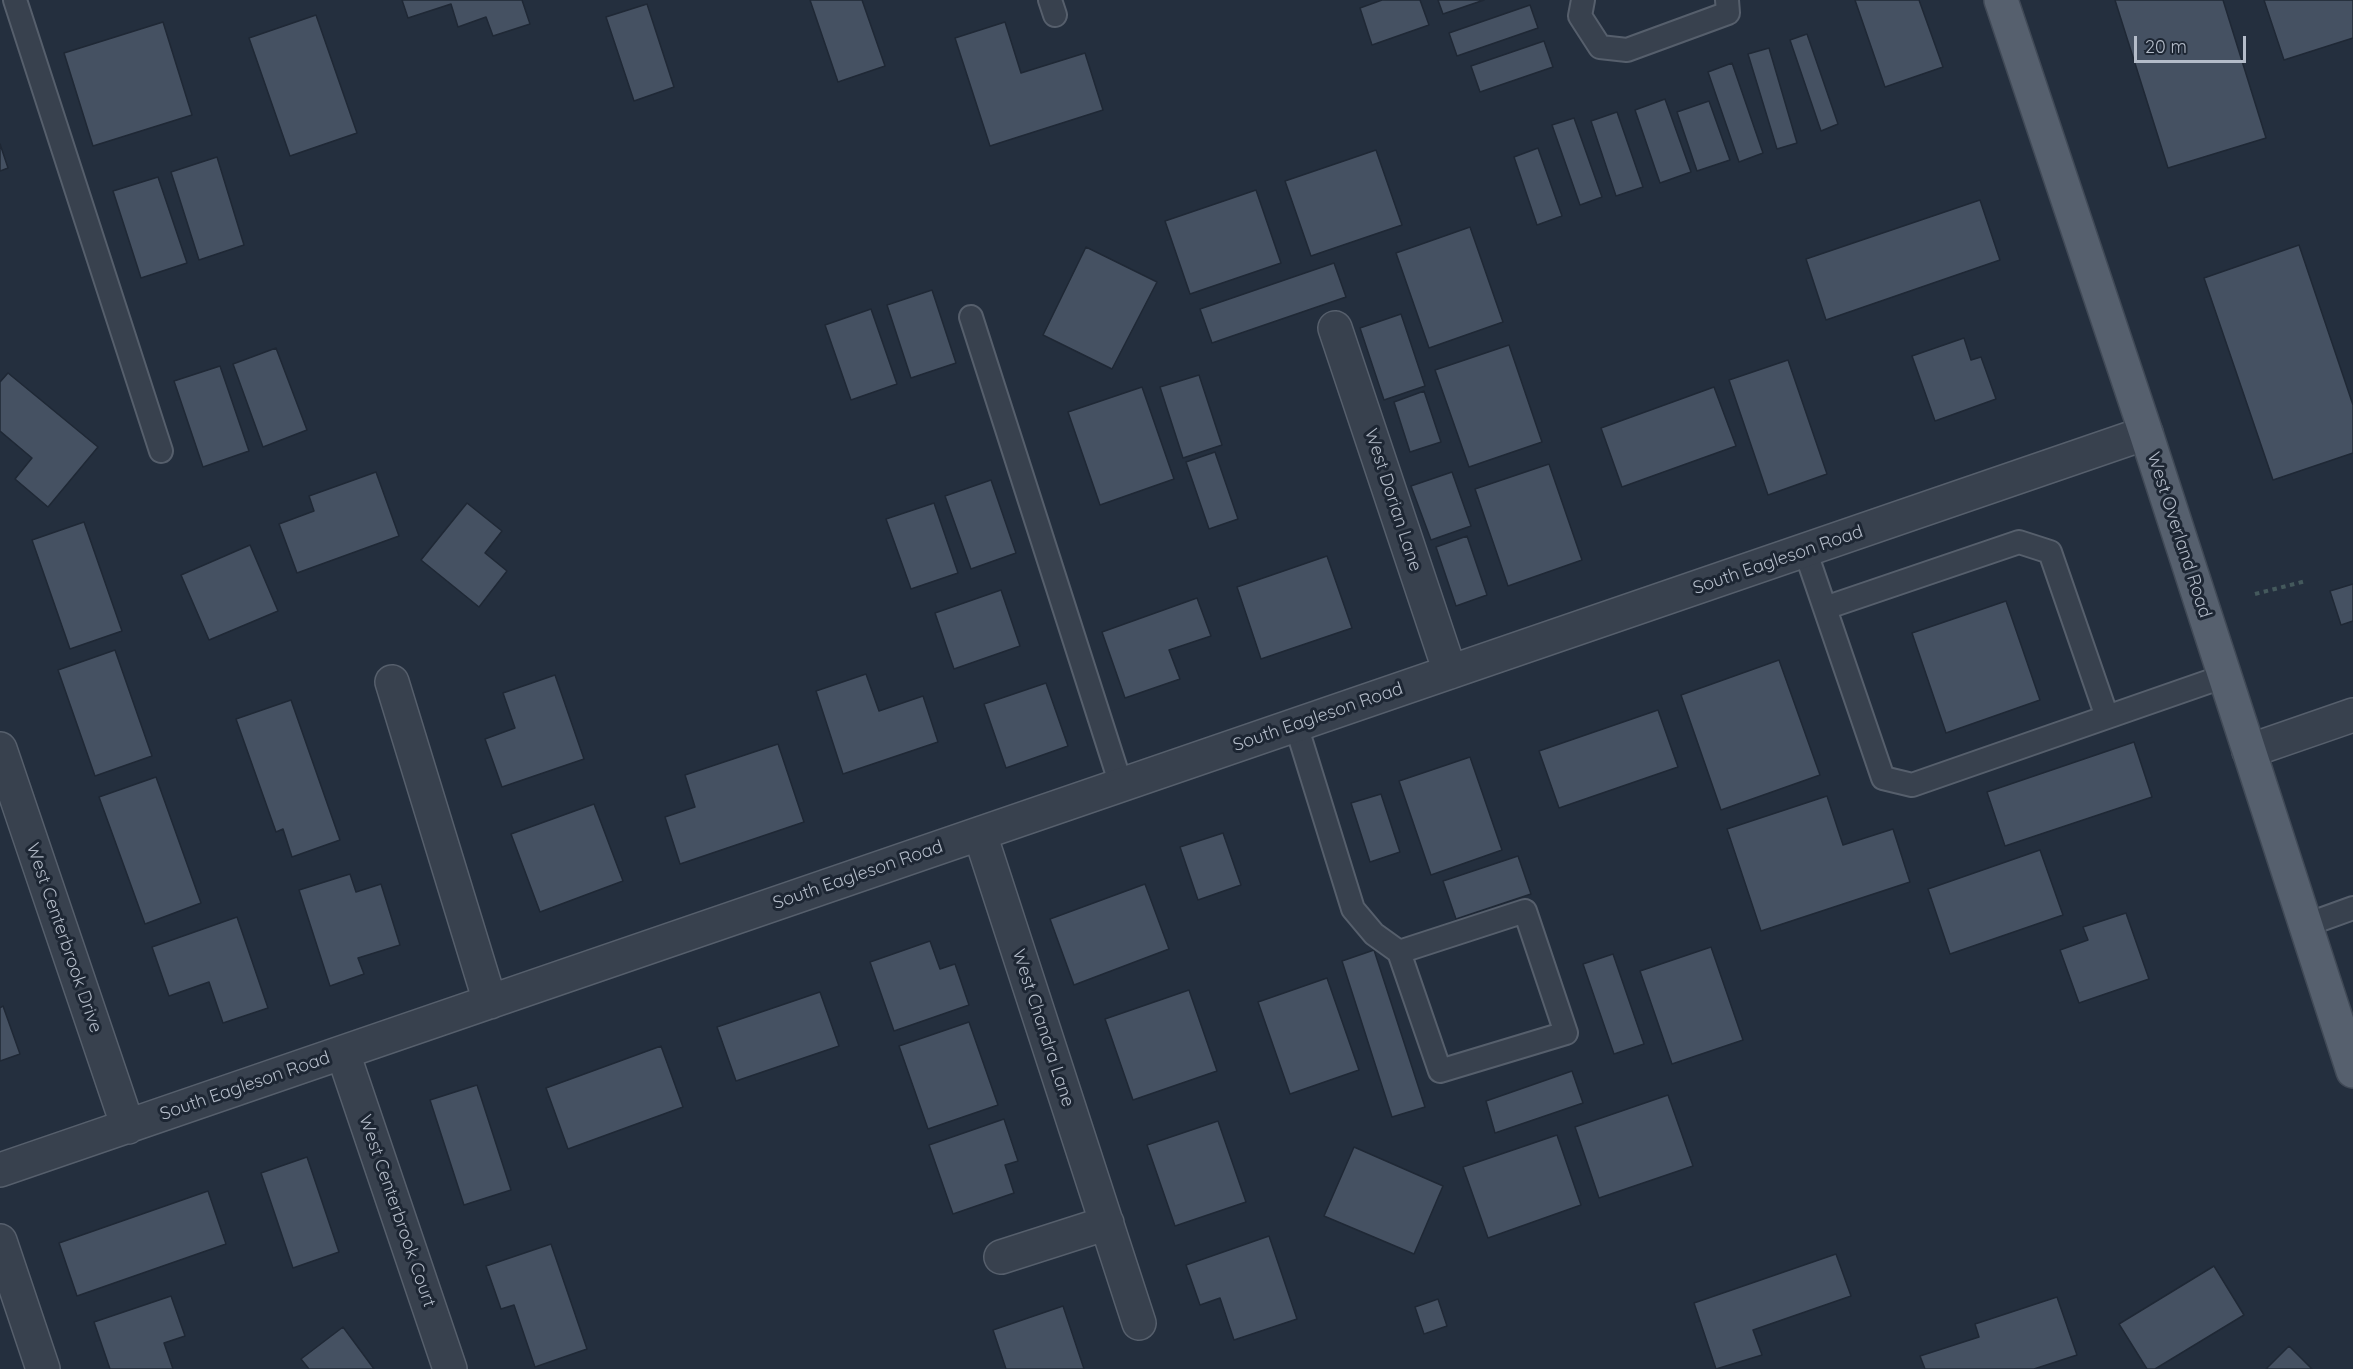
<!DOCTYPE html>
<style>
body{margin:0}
#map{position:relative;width:2353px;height:1369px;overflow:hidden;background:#242f3e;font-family:Quicksand,sans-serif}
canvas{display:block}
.scale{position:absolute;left:2134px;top:36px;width:112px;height:27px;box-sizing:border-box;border:3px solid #b4bcc9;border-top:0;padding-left:8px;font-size:18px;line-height:21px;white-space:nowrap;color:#b4bcc9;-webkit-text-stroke:4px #1d2633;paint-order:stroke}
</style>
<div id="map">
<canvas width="2353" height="1369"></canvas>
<div class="scale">20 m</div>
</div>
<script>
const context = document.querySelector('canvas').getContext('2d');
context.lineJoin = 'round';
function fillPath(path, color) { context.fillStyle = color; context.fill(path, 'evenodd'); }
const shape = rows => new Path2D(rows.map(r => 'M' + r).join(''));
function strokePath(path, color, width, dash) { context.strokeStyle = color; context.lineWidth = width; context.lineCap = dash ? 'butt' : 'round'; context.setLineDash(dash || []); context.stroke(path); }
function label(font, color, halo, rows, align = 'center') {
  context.font = font + ' Quicksand,sans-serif'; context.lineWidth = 6; context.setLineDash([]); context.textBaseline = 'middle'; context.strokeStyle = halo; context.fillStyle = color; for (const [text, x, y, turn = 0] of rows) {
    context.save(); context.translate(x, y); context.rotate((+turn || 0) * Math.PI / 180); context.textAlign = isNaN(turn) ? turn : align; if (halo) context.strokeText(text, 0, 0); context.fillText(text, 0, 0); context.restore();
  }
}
const building = shape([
 [402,0,522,0,530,24,493,36,486,17,458,27,451,4,408,18,402,0],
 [810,0,862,0,885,66,838,82,810,0],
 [1382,0,1420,0,1429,25,1372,45,1360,8,1382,0],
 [1438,0,1484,0,1443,14,1438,0],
 [1855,0,1919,0,1943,67,1885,87,1855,0],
 [2115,0,2223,0,2266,138,2168,168,2115,0],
 [2264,0,2353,0,2353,38,2284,60,2264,0],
 [647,4,674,87,634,101,606,17,647,4],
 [1530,5,1538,28,1457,56,1449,33,1530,5],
 [316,15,357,133,290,156,249,38,316,15],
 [163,22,192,115,93,146,64,53,163,22],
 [1005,22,1021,73,1085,53,1103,110,990,146,955,38,1005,22],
 [1807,34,1838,124,1821,131,1790,40,1807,34],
 [1544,41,1553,67,1480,92,1471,66,1544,41],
 [1769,48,1797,143,1777,149,1748,54,1769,48],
 [1732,63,1763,153,1739,162,1708,72,1732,63],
 [1665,99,1691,172,1660,183,1635,110,1665,99],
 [1709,101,1730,160,1697,171,1677,112,1709,101],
 [1617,112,1643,187,1616,196,1591,121,1617,112],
 [1574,118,1602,197,1580,205,1552,125,1574,118],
 [0,144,8,168,0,171,0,144],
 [1538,148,1562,216,1537,225,1514,157,1538,148],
 [1376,150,1402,225,1311,256,1285,181,1376,150],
 [217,157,244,245,199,260,171,172,217,157],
 [158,177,187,263,141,278,113,191,158,177],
 [1256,190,1281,263,1190,294,1165,221,1256,190],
 [1980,200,2000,260,1826,320,1806,259,1980,200],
 [1470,227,1503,322,1429,348,1396,253,1470,227],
 [2299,245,2353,405,2353,453,2273,480,2204,278,2299,245],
 [1086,247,1157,282,1112,369,1043,335,1086,247],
 [1334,263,1346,297,1212,343,1200,309,1334,263],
 [932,290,956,363,911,378,887,305,932,290],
 [871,309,897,384,851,400,825,325,871,309],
 [1401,314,1425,386,1384,400,1360,328,1401,314],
 [1964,338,1971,360,1981,357,1996,399,1935,421,1912,356,1964,338],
 [1509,345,1542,442,1469,467,1435,370,1509,345],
 [276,348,307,430,263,447,233,364,276,348],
 [1788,360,1827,474,1768,495,1729,380,1788,360],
 [220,366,249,451,203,467,174,381,220,366],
 [8,373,98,447,48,507,15,479,32,458,0,431,0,382,8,373],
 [1199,375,1222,445,1183,458,1160,387,1199,375],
 [1142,387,1174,479,1100,505,1068,412,1142,387],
 [1714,387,1736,446,1622,487,1601,428,1714,387],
 [1424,391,1441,442,1410,452,1394,402,1424,391],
 [1215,452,1238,519,1209,529,1186,462,1215,452],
 [1549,464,1582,560,1508,586,1475,489,1549,464],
 [376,472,399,536,297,573,279,524,314,511,309,496,376,472],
 [1452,472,1471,526,1431,540,1411,486,1452,472],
 [991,480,1016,553,971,569,945,496,991,480],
 [467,503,502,531,485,553,507,571,479,607,421,560,467,503],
 [934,503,958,573,911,589,886,519,934,503],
 [84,522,122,631,70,649,32,540,84,522],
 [1467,536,1487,595,1456,606,1436,547,1467,536],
 [250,545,278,611,209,640,181,575,250,545],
 [1327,556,1352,628,1261,659,1237,587,1327,556],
 [2353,584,2353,621,2341,625,2330,591,2353,584],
 [1001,590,1020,646,954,669,935,613,1001,590],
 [1197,598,1211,636,1169,650,1180,679,1125,698,1102,632,1197,598],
 [2006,601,2040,700,1946,733,1912,633,2006,601],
 [115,650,152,756,95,776,58,670,115,650],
 [1779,660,1820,775,1721,810,1681,695,1779,660],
 [866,674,879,711,923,696,938,742,843,774,816,691,866,674],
 [555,675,584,759,502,787,485,739,515,728,503,693,555,675],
 [1046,683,1068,746,1006,768,984,704,1046,683],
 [291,700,340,840,292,857,283,829,276,832,236,719,291,700],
 [1658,710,1678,767,1559,808,1539,751,1658,710],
 [2134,742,2152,797,2005,846,1987,792,2134,742],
 [778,744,804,822,680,864,665,817,695,807,685,775,778,744],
 [1470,757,1502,850,1431,875,1399,781,1470,757],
 [156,777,201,903,145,924,99,797,156,777],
 [1381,794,1400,852,1370,862,1351,803,1381,794],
 [1827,796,1843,845,1893,829,1910,882,1761,931,1727,829,1827,796],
 [594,804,623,881,540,912,511,834,594,804],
 [1223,833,1241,885,1198,900,1180,847,1223,833],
 [2040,850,2063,915,1950,954,1928,889,2040,850],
 [1518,856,1531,894,1456,919,1443,881,1518,856],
 [350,874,356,892,381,884,400,945,358,958,364,974,330,986,299,890,350,874],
 [1145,884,1169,949,1074,985,1050,919,1145,884],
 [2126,913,2149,979,2079,1003,2060,950,2088,940,2083,927,2126,913],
 [237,917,268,1008,223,1023,209,982,169,996,152,947,237,917],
 [930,941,940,969,955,964,969,1005,894,1031,870,962,930,941],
 [1711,947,1743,1040,1672,1064,1640,971,1711,947],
 [1374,950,1425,1107,1392,1117,1342,961,1374,950],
 [1613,954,1644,1044,1614,1054,1583,964,1613,954],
 [1327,978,1359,1070,1290,1094,1258,1002,1327,978],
 [1189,990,1217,1071,1133,1100,1105,1019,1189,990],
 [820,992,839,1046,736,1081,717,1027,820,992],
 [3,1006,20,1054,0,1061,0,1008,3,1006],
 [969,1022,998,1105,928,1129,899,1046,969,1022],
 [661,1046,683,1107,568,1149,546,1088,661,1046],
 [1572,1071,1583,1103,1495,1133,1486,1101,1572,1071],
 [477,1085,511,1190,464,1205,430,1100,477,1085],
 [1668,1095,1693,1166,1599,1198,1575,1127,1668,1095],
 [1004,1119,1018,1161,1005,1165,1014,1193,953,1214,929,1145,1004,1119],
 [1218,1121,1246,1202,1175,1226,1147,1145,1218,1121],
 [1557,1135,1581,1205,1488,1238,1463,1167,1557,1135],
 [1354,1147,1443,1186,1414,1254,1324,1216,1354,1147],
 [307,1157,339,1252,293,1268,261,1173,307,1157],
 [208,1191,226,1244,77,1296,59,1243,208,1191],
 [1269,1236,1297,1319,1234,1340,1220,1298,1200,1305,1186,1265,1269,1236],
 [551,1244,587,1349,535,1367,514,1305,501,1309,486,1266,551,1244],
 [1836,1254,1851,1296,1753,1330,1762,1355,1716,1369,1694,1303,1836,1254],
 [2214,1266,2244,1315,2155,1369,2147,1369,2119,1324,2214,1266],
 [171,1296,185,1336,164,1343,173,1369,110,1369,94,1322,171,1296],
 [2057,1297,2077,1355,2034,1369,1925,1369,1920,1356,1979,1337,1975,1324,2057,1297],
 [1438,1299,1447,1326,1424,1334,1415,1307,1438,1299],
 [1063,1306,1084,1369,1006,1369,993,1330,1063,1306],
 [343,1327,374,1369,309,1369,301,1359,343,1327],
 [2289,1346,2312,1369,2266,1369,2289,1346]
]);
fillPath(building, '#455162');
strokePath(building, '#1f2835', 1.5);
const service = shape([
 [15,0,161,451],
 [1050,0,1055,15],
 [1583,0,1580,16,1600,47,1627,50,1728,13,1727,0],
 [971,317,1121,785],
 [1805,550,1883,778,1912,785,2225,676],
 [1825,608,2019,542,2050,552,2107,717],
 [1296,725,1353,909,1374,934,1399,952,1525,911,1566,1033,1440,1071,1399,952],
 [2306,925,2353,908]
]);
const minor = shape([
 [1335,328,1450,672],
 [392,682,490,1002],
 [0,749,128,1127],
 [2249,751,2353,715],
 [980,834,1139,1323],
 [343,1053,450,1369],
 [0,1170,2146,433],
 [0,1241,43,1369],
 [1001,1257,1107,1223]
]);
const primary = shape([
 [2001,0,2146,433,2353,1071]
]);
strokePath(service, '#565f6c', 26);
strokePath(minor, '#565f6c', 36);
strokePath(primary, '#414a57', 36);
strokePath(shape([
 [2255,594,2306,581]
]), '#44595c', 4, [4.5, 4.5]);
strokePath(service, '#38414e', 22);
strokePath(minor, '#38414e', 33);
strokePath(primary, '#56606e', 33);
label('18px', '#b4bcc9', '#1d2633', [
 ["West Dorian Lane",1393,500,72],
 ["West Overland Road",2179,535,72],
 ["South Eagleson Road",1778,560,-19],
 ["South Eagleson Road",1318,717,-19],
 ["South Eagleson Road",858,875,-19],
 ["West Centerbrook Drive",64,938,71],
 ["West Chandra Lane",1043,1028,72],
 ["South Eagleson Road",245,1086,-19],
 ["West Centerbrook Court",397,1211,71]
]);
</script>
